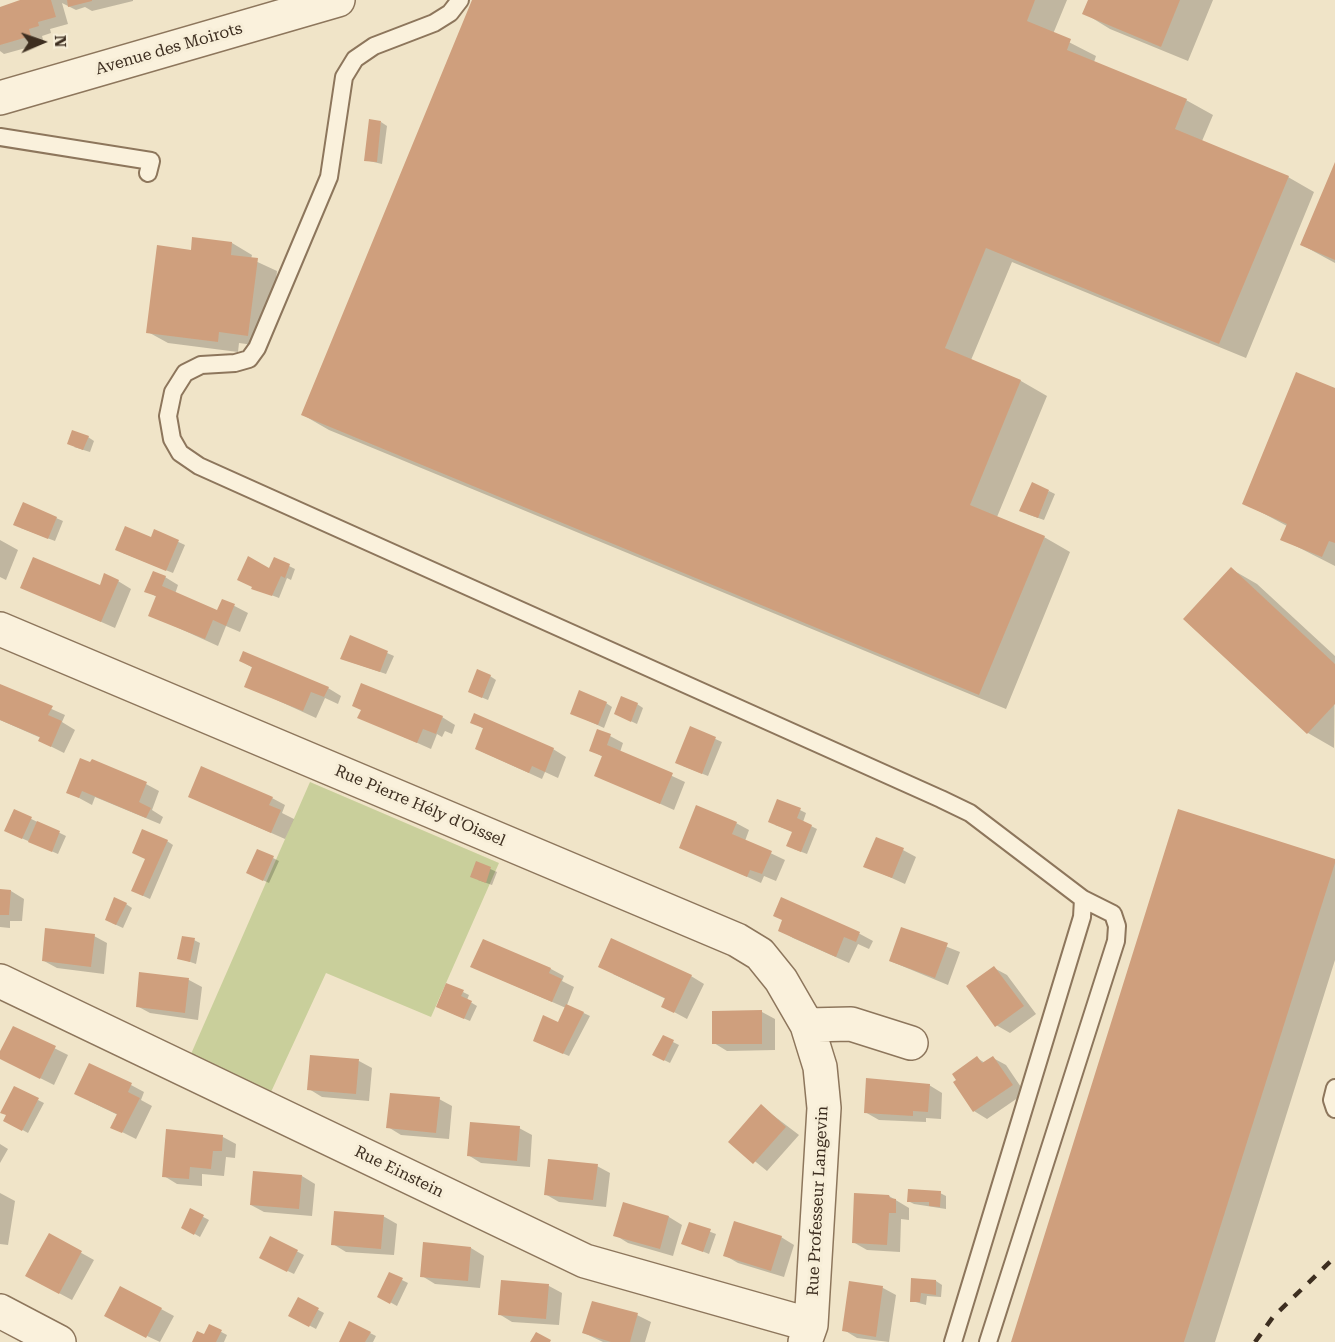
<!DOCTYPE html>
<meta charset="utf-8">
<style>
body{margin:0}
#map{position:relative;width:1335px;height:1342px;overflow:hidden;background:#f0e4c8;font-family:"Roboto Serif",serif}
canvas{display:block}
.north{position:absolute;left:12px;top:12px;width:60px;height:60px;-webkit-text-stroke:4px #f7eed8;paint-order:stroke;rotate:88deg;font-size:16px;font-weight:700;line-height:24px;text-align:center;color:#3d2e20}
.north::after{content:'';display:block;margin:auto;width:21px;height:27px;background:#3d2e20;clip-path:polygon(50% 0,100% 100%,50% 72%,0 100%)}
</style>
<div id="map">
<canvas width="1335" height="1342"></canvas>
<div class="north">N</div>
</div>
<script>
const context = document.querySelector('canvas').getContext('2d');
context.lineJoin = 'round';
function fillPath(path, color) { context.fillStyle = color; context.fill(path, 'evenodd'); }
const shape = rows => new Path2D(rows.map(r => 'M' + r).join(''));
function strokePath(path, color, width, dash) { context.strokeStyle = color; context.lineWidth = width; context.lineCap = dash ? 'butt' : 'round'; context.setLineDash(dash || []); context.stroke(path); }
function label(font, color, halo, rows, align = 'center') {
  context.font = font + ' "Roboto Serif",serif'; context.lineWidth = 6; context.setLineDash([]); context.textBaseline = 'middle'; context.strokeStyle = halo; context.fillStyle = color; for (const [text, x, y, turn = 0] of rows) {
    context.save(); context.translate(x, y); context.rotate((+turn || 0) * Math.PI / 180); context.textAlign = isNaN(turn) ? turn : align; if (halo) context.strokeText(text, 0, 0); context.fillText(text, 0, 0); context.restore();
  }
}
fillPath(shape([
 [310,782,499,863,431,1017,326,973,271,1092,191,1054]
]), '#c9cf9b');
fillPath(shape([
 [22,0,133,0,133,1,92,11,85,7,76,10,62,3,68,24,50,29,51,33,42,36,44,43,4,54,0,51,0,8],
 [474,0,1067,0,1053,34,1096,56,1094,62,1186,100,1213,115,1202,141,1288,177,1314,192,1246,358,1012,262,971,360,1021,381,1047,396,997,517,1044,537,1070,552,1006,709,329,430,303,415],
 [1090,0,1213,0,1188,61,1110,29,1084,13],
 [381,122,387,126,382,164,365,160],
 [1335,166,1335,263,1302,245],
 [232,243,252,255,251,259,277,271,268,347,239,343,238,352,168,343,148,332,192,252],
 [1335,390,1335,566,1282,539,1287,526,1244,503],
 [88,437,94,441,90,452,74,447],
 [1049,491,1055,494,1044,520,1027,514],
 [24,504,63,521,55,541,21,528],
 [155,531,185,545,173,573,123,553,152,539],
 [0,540,18,550,6,580,0,577],
 [289,566,295,569,291,580,287,578,279,598,253,588,270,570],
 [1231,569,1257,584,1335,656,1334,748,1308,733],
 [165,577,178,585,175,594,218,612,223,600,248,613,240,632,226,626,218,646,150,615,157,597,146,591],
 [118,581,131,589,115,628,22,587,101,587],
 [350,637,394,656,386,674,348,661],
 [241,661,328,688,341,696,338,704,325,698,316,718,246,686,253,668],
 [490,676,496,680,488,700,476,695],
 [0,686,65,715,62,722,75,730,64,753,40,741,41,738,0,720],
 [606,703,612,707,604,728,578,716],
 [637,704,643,708,637,724,622,717],
 [359,717,442,717,455,725,452,734,445,731,442,737,437,734,431,749],
 [472,722,553,749,566,757,558,778,545,772,542,779,476,749,484,729],
 [691,728,722,742,708,776,683,766],
 [610,736,623,743,620,752,685,782,674,810,596,775,603,757,591,750],
 [146,784,159,791,152,810,163,817,160,824,95,797,92,805,68,792],
 [190,797,272,798,285,805,282,813,294,819,285,839],
 [800,810,806,813,803,822,817,829,807,854,794,849,794,832,775,825],
 [15,811,66,836,58,854,12,834],
 [736,823,749,830,745,841,785,860,776,881,764,876,761,883,681,847],
 [167,841,173,845,150,899,139,894,147,859],
 [903,850,916,857,905,884,865,866],
 [273,858,279,861,269,883,254,876],
 [1335,860,1335,960,1215,1342,1012,1342],
 [477,863,497,872,492,885,478,880],
 [0,890,11,891,24,899,22,921,10,921,10,928,0,927],
 [782,899,860,934,873,941,869,949,858,944,849,963,793,938,780,930,784,921],
 [126,904,132,908,123,928,112,923],
 [902,929,960,952,948,985,890,961],
 [94,936,107,943,104,974,57,968,44,961],
 [194,940,200,943,196,964,179,958],
 [483,941,551,969,564,976,562,981,574,987,567,1005,590,1016,569,1056,541,1044,559,1024,566,1008,472,967],
 [994,968,1007,975,1036,1014,1010,1033,996,1025],
 [141,974,189,980,202,987,198,1020,150,1013,137,1006],
 [613,974,691,976,704,984,687,1019,663,1006,666,999],
 [463,992,469,995,467,1000,477,1006,470,1021,444,1010],
 [714,1012,762,1012,775,1019,775,1050,727,1051,714,1043],
 [14,1028,68,1055,54,1085,0,1058],
 [663,1037,679,1045,670,1063,660,1058],
 [977,1058,985,1063,993,1058,1006,1065,1025,1093,987,1119,974,1111],
 [359,1061,372,1068,369,1101,322,1097,309,1089],
 [131,1085,144,1092,141,1100,152,1106,136,1139,112,1127,118,1115,89,1101],
 [929,1085,942,1093,941,1119,926,1118,926,1122,879,1120,865,1112],
 [439,1099,452,1106,449,1139,401,1135,388,1127],
 [38,1100,44,1103,28,1133,5,1120],
 [761,1106,799,1135,767,1171,730,1141],
 [519,1128,532,1135,530,1167,481,1163,468,1155],
 [223,1137,236,1144,235,1158,226,1157,224,1176,202,1174,202,1186,177,1184,164,1176],
 [0,1144,8,1149,0,1163],
 [597,1166,610,1173,606,1207,559,1202,545,1194],
 [302,1176,315,1184,312,1216,264,1212,251,1205],
 [0,1193,15,1201,8,1245,0,1244],
 [940,1193,946,1196,946,1209,914,1204,908,1201],
 [889,1196,909,1208,909,1220,901,1219,900,1252,867,1250,853,1242],
 [624,1204,669,1217,682,1225,673,1256,628,1243,615,1235],
 [190,1210,209,1220,200,1237,183,1227],
 [383,1216,397,1224,394,1255,346,1252,333,1244],
 [689,1224,716,1234,709,1254,682,1243],
 [49,1235,94,1260,72,1300,40,1283],
 [781,1237,794,1245,784,1277,738,1263,724,1255],
 [271,1238,304,1255,294,1274,267,1261],
 [471,1248,484,1256,480,1288,435,1284,422,1276],
 [390,1274,408,1283,397,1306,379,1296],
 [913,1280,936,1281,942,1285,941,1297,927,1296,926,1305,912,1301],
 [503,1282,549,1286,562,1293,559,1325,512,1322,499,1314],
 [851,1283,883,1288,896,1295,889,1342,857,1338,844,1330],
 [298,1299,324,1313,316,1329,290,1315],
 [161,1309,174,1316,160,1342,119,1323],
 [637,1315,651,1322,645,1342,603,1342,584,1333],
 [210,1326,227,1335,224,1342,193,1342,212,1340],
 [370,1333,376,1336,373,1342,340,1342]
]), '#0003');
fillPath(shape([
 [20,0,51,0,56,17,38,22,39,26,29,29,31,36,0,45,0,7],
 [67,0,92,0,92,1,68,7],
 [472,0,1035,0,1027,21,1071,39,1067,50,1187,99,1175,129,1289,176,1219,344,986,248,945,348,1021,380,970,505,1045,536,979,695,301,415],
 [1088,0,1180,0,1161,47,1082,14],
 [369,119,381,121,377,162,364,161],
 [1335,162,1335,260,1300,245],
 [192,237,232,242,231,255,258,258,248,336,219,332,218,342,146,333,157,245,191,250],
 [1296,372,1335,388,1335,543,1329,541,1322,557,1280,540,1287,524,1242,504],
 [72,430,89,436,83,450,67,444],
 [1032,482,1049,490,1038,518,1019,511],
 [23,502,57,517,48,539,13,525],
 [125,526,151,537,154,529,179,540,166,571,115,550],
 [248,556,269,568,274,557,290,564,285,578,281,576,272,596,251,589,252,587,237,580],
 [33,557,100,585,104,573,119,580,101,622,20,588],
 [1231,567,1335,664,1335,704,1307,734,1183,619],
 [153,571,166,576,162,586,217,610,222,599,235,604,226,626,213,620,205,639,148,616,156,596,144,592],
 [350,635,388,651,380,672,340,659],
 [243,651,329,687,324,697,311,692,303,711,244,687,252,667,239,661],
 [477,669,491,675,482,698,468,692],
 [361,683,443,716,436,734,423,729,417,743,357,718,361,710,352,706],
 [0,684,53,706,48,715,62,721,51,747,38,741,40,737,0,720],
 [579,690,607,702,598,725,570,714],
 [621,696,638,703,631,722,614,714],
 [474,713,554,748,545,772,532,766,529,773,475,749,483,728,470,723],
 [690,726,716,737,702,774,675,763],
 [597,729,611,734,607,745,673,773,660,804,594,776,602,756,589,751],
 [80,758,90,762,92,759,147,782,139,802,151,808,146,818,82,791,79,798,66,793],
 [201,766,273,797,269,805,281,810,271,833,188,797],
 [777,799,801,808,797,818,812,825,801,852,786,846,792,832,768,822],
 [696,805,737,822,732,834,772,851,762,874,750,870,747,877,679,848],
 [14,809,32,817,22,839,4,831],
 [1178,809,1335,859,1335,863,1184,1342,1011,1342],
 [37,821,60,831,52,852,28,842],
 [142,829,168,840,143,896,131,891,145,859,132,853],
 [876,837,904,848,892,878,863,867],
 [257,849,274,856,263,881,246,873],
 [476,861,491,867,486,883,470,877],
 [0,889,11,890,9,915,0,915],
 [114,897,127,903,116,925,105,920],
 [781,897,860,932,856,942,844,937,836,957,778,931,782,920,773,916],
 [901,927,948,943,935,978,889,961],
 [45,928,95,934,91,967,42,961],
 [182,936,195,938,190,962,177,959],
 [611,938,692,975,674,1013,661,1007,665,998,598,967],
 [483,939,551,968,549,973,562,979,552,1002,470,967],
 [994,966,1024,1006,995,1027,966,986],
 [139,972,189,978,185,1013,136,1007],
 [446,983,464,990,461,996,472,1001,464,1019,436,1007],
 [566,1004,584,1012,563,1054,533,1041,543,1015,558,1022],
 [762,1010,762,1044,712,1044,712,1011],
 [13,1026,56,1046,40,1079,0,1059,0,1051],
 [663,1035,674,1040,664,1061,652,1055],
 [310,1055,359,1059,356,1094,307,1090],
 [977,1056,982,1063,993,1056,1013,1085,973,1112,953,1082,956,1080,952,1074],
 [89,1063,132,1083,128,1092,140,1098,122,1133,110,1128,117,1114,74,1094],
 [866,1078,930,1084,928,1112,913,1111,913,1116,864,1113],
 [14,1086,39,1098,22,1131,3,1121,6,1115,0,1113],
 [390,1093,440,1097,436,1133,386,1128],
 [761,1104,786,1127,753,1164,728,1142],
 [470,1122,520,1126,517,1161,467,1156],
 [166,1129,223,1135,222,1151,213,1151,211,1169,190,1167,189,1179,162,1177],
 [548,1159,598,1164,593,1200,544,1195],
 [253,1171,302,1175,299,1209,250,1205],
 [908,1189,941,1191,940,1207,929,1206,929,1202,907,1202],
 [854,1193,889,1195,890,1198,896,1199,896,1213,889,1213,887,1245,852,1243],
 [623,1202,669,1216,660,1249,613,1236],
 [190,1208,204,1215,194,1235,181,1228],
 [334,1211,384,1215,381,1249,331,1245],
 [734,1221,782,1236,771,1271,723,1256],
 [689,1222,711,1229,703,1252,681,1244],
 [49,1233,82,1251,59,1294,25,1276],
 [270,1236,298,1250,287,1272,259,1258],
 [423,1242,471,1247,468,1281,420,1277],
 [389,1272,403,1278,390,1304,377,1297],
 [911,1278,936,1280,936,1295,921,1293,920,1302,910,1302],
 [501,1280,549,1284,546,1319,498,1315],
 [849,1281,883,1286,876,1337,842,1331],
 [120,1286,162,1308,146,1338,104,1316],
 [298,1297,319,1308,309,1327,288,1316],
 [592,1301,638,1313,630,1342,611,1342,582,1333],
 [349,1321,371,1332,365,1342,339,1342],
 [209,1324,222,1330,216,1342,192,1342,197,1331,204,1334],
 [536,1332,551,1340,550,1342,530,1342]
]), '#cf9f7d');
const lane = shape([
 [460,0,450,13,434,23,374,46,355,59,344,77,329,177,257,348,249,359,235,363,201,365,185,373,173,392,168,416,172,439,180,453,199,466,941,799,970,813,1083,899,1113,914,1117,926,1116,941,988,1342],
 [0,137,151,161,148,173],
 [1335,1088,1332,1100,1335,1109],
 [953,1342,1082,917,1083,899]
]);
const street = shape([
 [0,98,338,0],
 [0,629,737,940,760,954,781,980,807,1025,820,1067,824,1108,811,1325,805,1342],
 [0,981,585,1261,811,1325],
 [807,1025,851,1024,911,1043],
 [0,1311,59,1342]
]);
strokePath(lane, '#8d765c', 20);
strokePath(street, '#8d765c', 36);
strokePath(lane, '#faf1dc', 16);
strokePath(street, '#faf1dc', 33);
strokePath(shape([
 [1255,1342,1273,1317,1335,1257]
]), '#3d2e20', 4.5, [10, 10]);
label('16px', '#3d2e20', '#f7eed8', [
 ["Avenue des Moirots",169,49,-16],
 ["Rue Pierre Hély d'Oissel",420,806,23],
 ["Rue Einstein",399,1172,26],
 ["Rue Professeur Langevin",818,1201,-87]
]);
</script>
